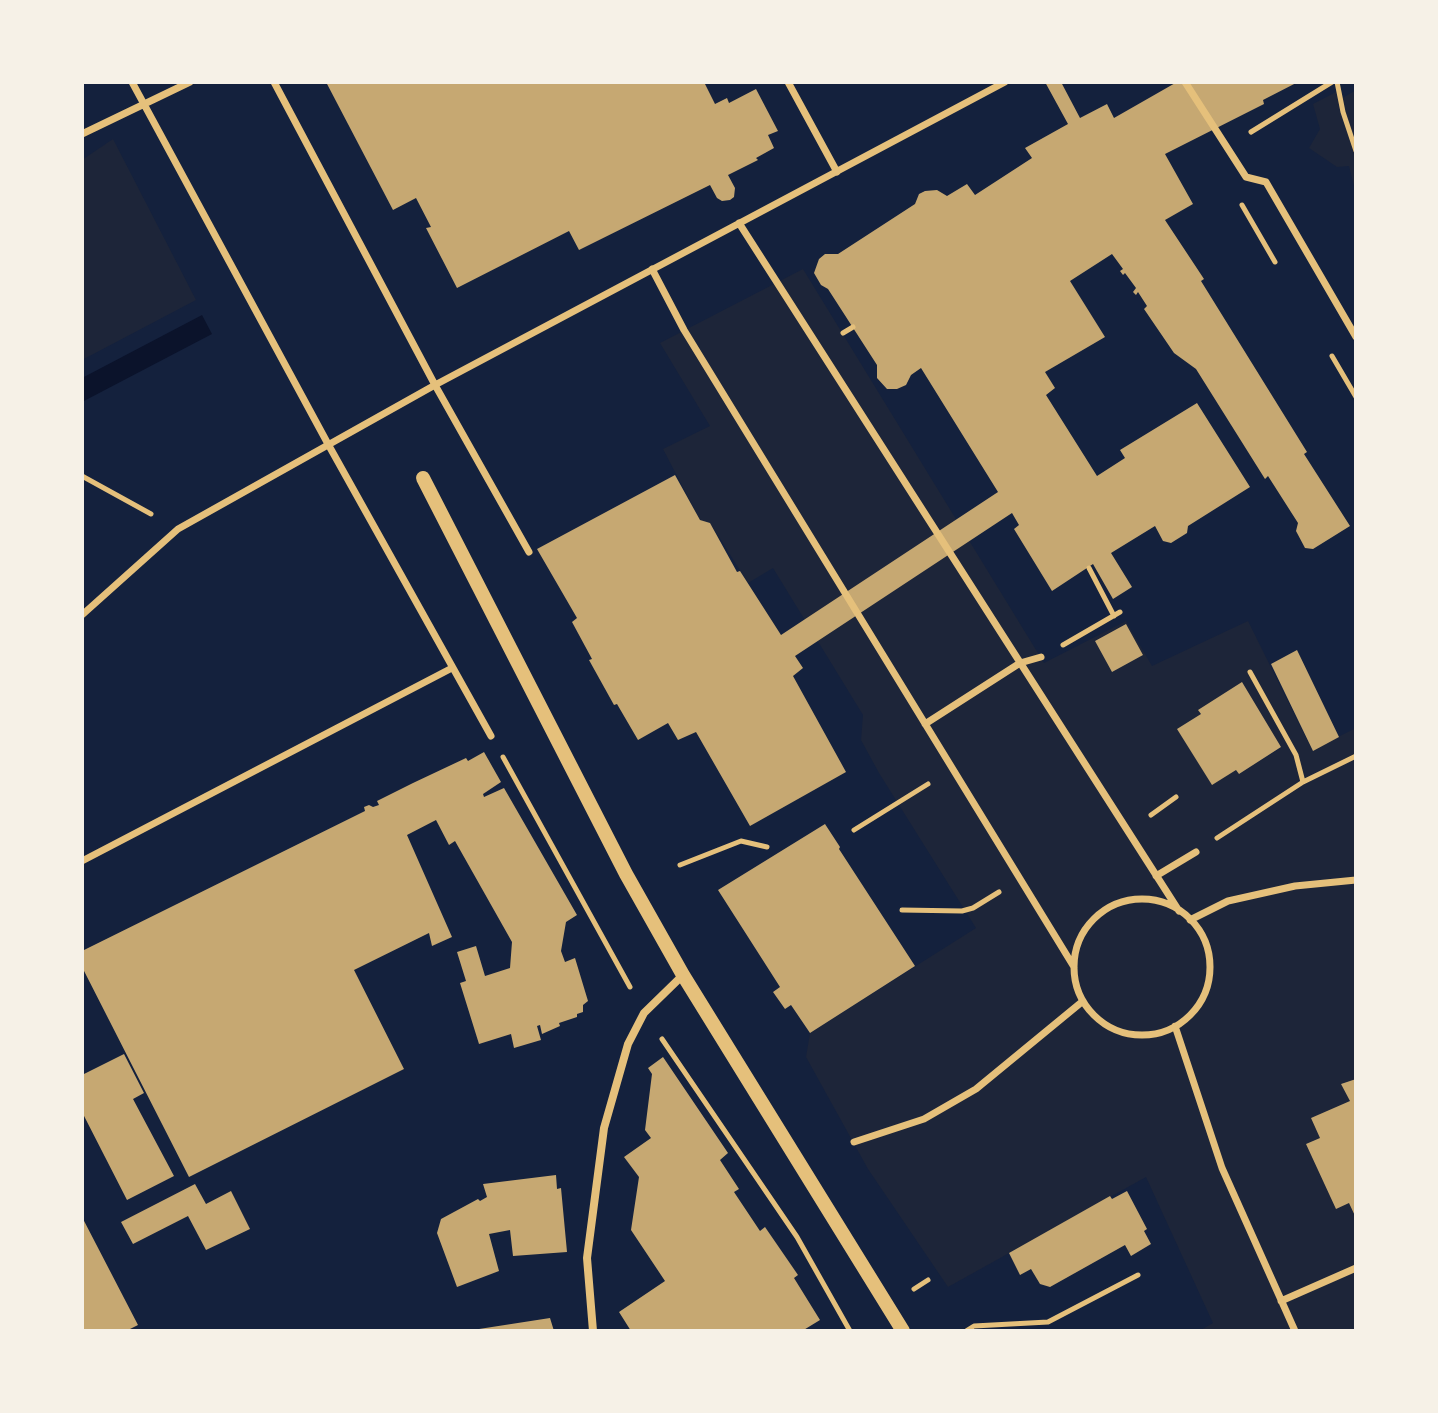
<!DOCTYPE html>
<style>
body{margin:0}
#map{position:relative;width:1438px;height:1413px;overflow:hidden;background:#14213d;font-family:Cabin,sans-serif}
canvas{display:block}
.frame{position:absolute;inset:0;border:84px solid #f6f1e7;pointer-events:none}
</style>
<div id="map">
<canvas width="1438" height="1413"></canvas>
<div class="frame"></div>
</div>
<script>
const context = document.querySelector('canvas').getContext('2d');
context.lineJoin = 'round';
function fillPath(path, color) { context.fillStyle = color; context.fill(path, 'evenodd'); }
const shape = rows => new Path2D(rows.map(r => 'M' + r).join(''));
function strokePath(path, color, width, dash) { context.strokeStyle = color; context.lineWidth = width; context.lineCap = dash ? 'butt' : 'round'; context.setLineDash(dash || []); context.stroke(path); }
fillPath(shape([
 [1356,90,1356,194,1349,166,1337,167,1309,148,1320,129,1313,104,1336,92,1341,99],
 [113,139,196,300,82,360,82,160],
 [803,269,1044,663,1126,621,1152,666,1248,621,1312,750,1356,728,1356,1331,1199,1331,1213,1323,1146,1177,948,1287,868,1169,806,1057,810,1033,976,928,879,773,861,740,863,715,773,568,748,583,712,526,700,520,663,449,710,426,660,343],
 [1125,624,1143,655,1112,672,1095,641],
 [1242,683,1281,748,1239,774,1236,770,1212,784,1199,710]
]), '#1d2539');
fillPath(shape([
 [202,315,212,334,82,402,82,378]
]), '#0b132b');
fillPath(shape([
 [326,82,704,82,715,104,727,98,729,103,756,89,778,131,768,135,774,148,756,158,758,160,728,175,735,188,734,197,730,200,722,201,717,198,710,185,579,250,569,231,457,288,426,228,431,227,416,198,393,210],
 [1045,82,1061,82,1080,118,1107,104,1114,118,1177,82,1298,82,1263,100,1264,104,1165,154,1193,204,1165,220,1204,279,1201,281,1307,452,1304,454,1350,526,1313,549,1305,548,1296,531,1298,523,1268,476,1265,479,1196,369,1174,353,1144,309,1147,306,1138,292,1136,295,1133,292,1136,288,1125,273,1123,275,1120,271,1123,269,1112,254,1070,281,1105,337,1045,372,1055,388,1046,395,1097,476,1125,458,1120,450,1197,403,1250,487,1188,526,1187,533,1171,543,1163,541,1155,526,1111,553,1132,587,1113,599,1093,564,1052,591,1014,529,1019,525,1012,513,795,656,803,668,793,676,846,772,750,826,696,732,678,740,668,723,638,740,617,704,614,705,589,660,592,659,572,622,577,618,537,549,675,475,700,520,710,523,737,572,740,571,781,635,998,492,921,368,911,375,906,385,897,389,887,389,877,378,877,365,828,289,821,285,814,273,819,259,825,254,838,254,915,204,919,194,925,191,937,190,947,196,967,184,975,195,1032,158,1025,148,1068,124],
 [1126,624,1143,655,1112,672,1095,641],
 [1297,650,1339,737,1313,751,1271,664],
 [1242,682,1281,747,1239,774,1236,770,1212,785,1177,729,1201,714,1198,710],
 [484,752,501,782,483,794,484,797,504,788,577,915,566,922,561,951,565,962,575,958,588,1001,583,1005,583,1012,577,1014,577,1017,559,1023,560,1026,542,1034,540,1025,537,1026,541,1040,514,1048,511,1034,479,1044,460,983,466,981,457,952,476,946,485,976,510,968,512,942,455,841,449,845,436,820,407,835,452,937,432,946,429,933,354,970,404,1069,189,1177,82,967,82,951,365,811,364,807,369,805,373,807,379,805,377,801,413,783,466,758,468,761],
 [825,824,840,847,839,849,915,966,810,1033,791,1005,785,1009,773,992,780,987,718,890],
 [124,1054,144,1093,133,1099,174,1176,127,1200,82,1112,82,1075],
 [663,1057,728,1153,720,1160,739,1189,734,1192,760,1231,765,1227,798,1275,794,1278,820,1320,802,1331,631,1331,619,1312,665,1281,631,1230,639,1177,624,1157,651,1138,645,1130,652,1074,648,1068],
 [1356,1079,1356,1218,1349,1203,1336,1209,1306,1144,1320,1138,1311,1118,1350,1101,1341,1084],
 [556,1175,557,1189,561,1188,567,1252,513,1256,510,1230,489,1234,499,1271,457,1287,437,1233,441,1219,478,1199,480,1201,487,1197,483,1184],
 [195,1184,206,1204,231,1191,250,1229,206,1250,188,1216,133,1244,121,1222],
 [1127,1191,1147,1229,1144,1231,1151,1244,1131,1256,1125,1245,1050,1287,1040,1284,1031,1269,1020,1275,1009,1253,1110,1196,1112,1199],
 [82,1217,138,1325,126,1331,82,1331],
 [550,1318,554,1331,479,1331,479,1329]
]), '#c6a872');
strokePath(shape([
 [1337,82,1343,112,1356,151],
 [1251,132,1332,82],
 [1242,205,1275,262],
 [843,333,853,327],
 [1332,356,1356,397],
 [82,476,151,514],
 [1089,568,1114,616],
 [1063,645,1120,612],
 [1250,672,1296,755,1303,782],
 [503,757,630,987],
 [1151,815,1176,797],
 [854,830,928,784],
 [1217,838,1303,782,1356,756],
 [680,865,741,841,767,847],
 [902,910,962,911,973,908,999,892],
 [662,1039,797,1237,850,1331],
 [914,1289,928,1280],
 [966,1331,974,1326,1048,1322,1138,1275]
]), '#e5c07b', 5);
strokePath(shape([
 [132,82,328,444,491,736],
 [274,82,435,385,529,552],
 [788,82,837,172],
 [1185,82,1246,177,1266,182,1356,337],
 [82,134,190,82],
 [739,223,1179,911],
 [652,269,684,330,1074,967],
 [82,615,178,529,435,385,1005,82],
 [925,724,1020,663,1041,657],
 [82,861,452,668],
 [1156,876,1196,852],
 '1074 967a68 68 0 1 1 136 0a68 68 0 1 1-136 0Z',
 [1190,920,1228,901,1295,886,1356,880],
 [1175,1026,1222,1168,1295,1331],
 [854,1142,924,1119,976,1089,1083,1001],
 [1281,1301,1356,1268]
]), '#e5c07b', 7);
strokePath(shape([
 [593,1331,587,1258,604,1128,628,1044,644,1013,683,975]
]), '#e5c07b', 8);
strokePath(shape([
 [423,478,626,874,683,975,903,1331]
]), '#e5c07b', 14);
</script>
